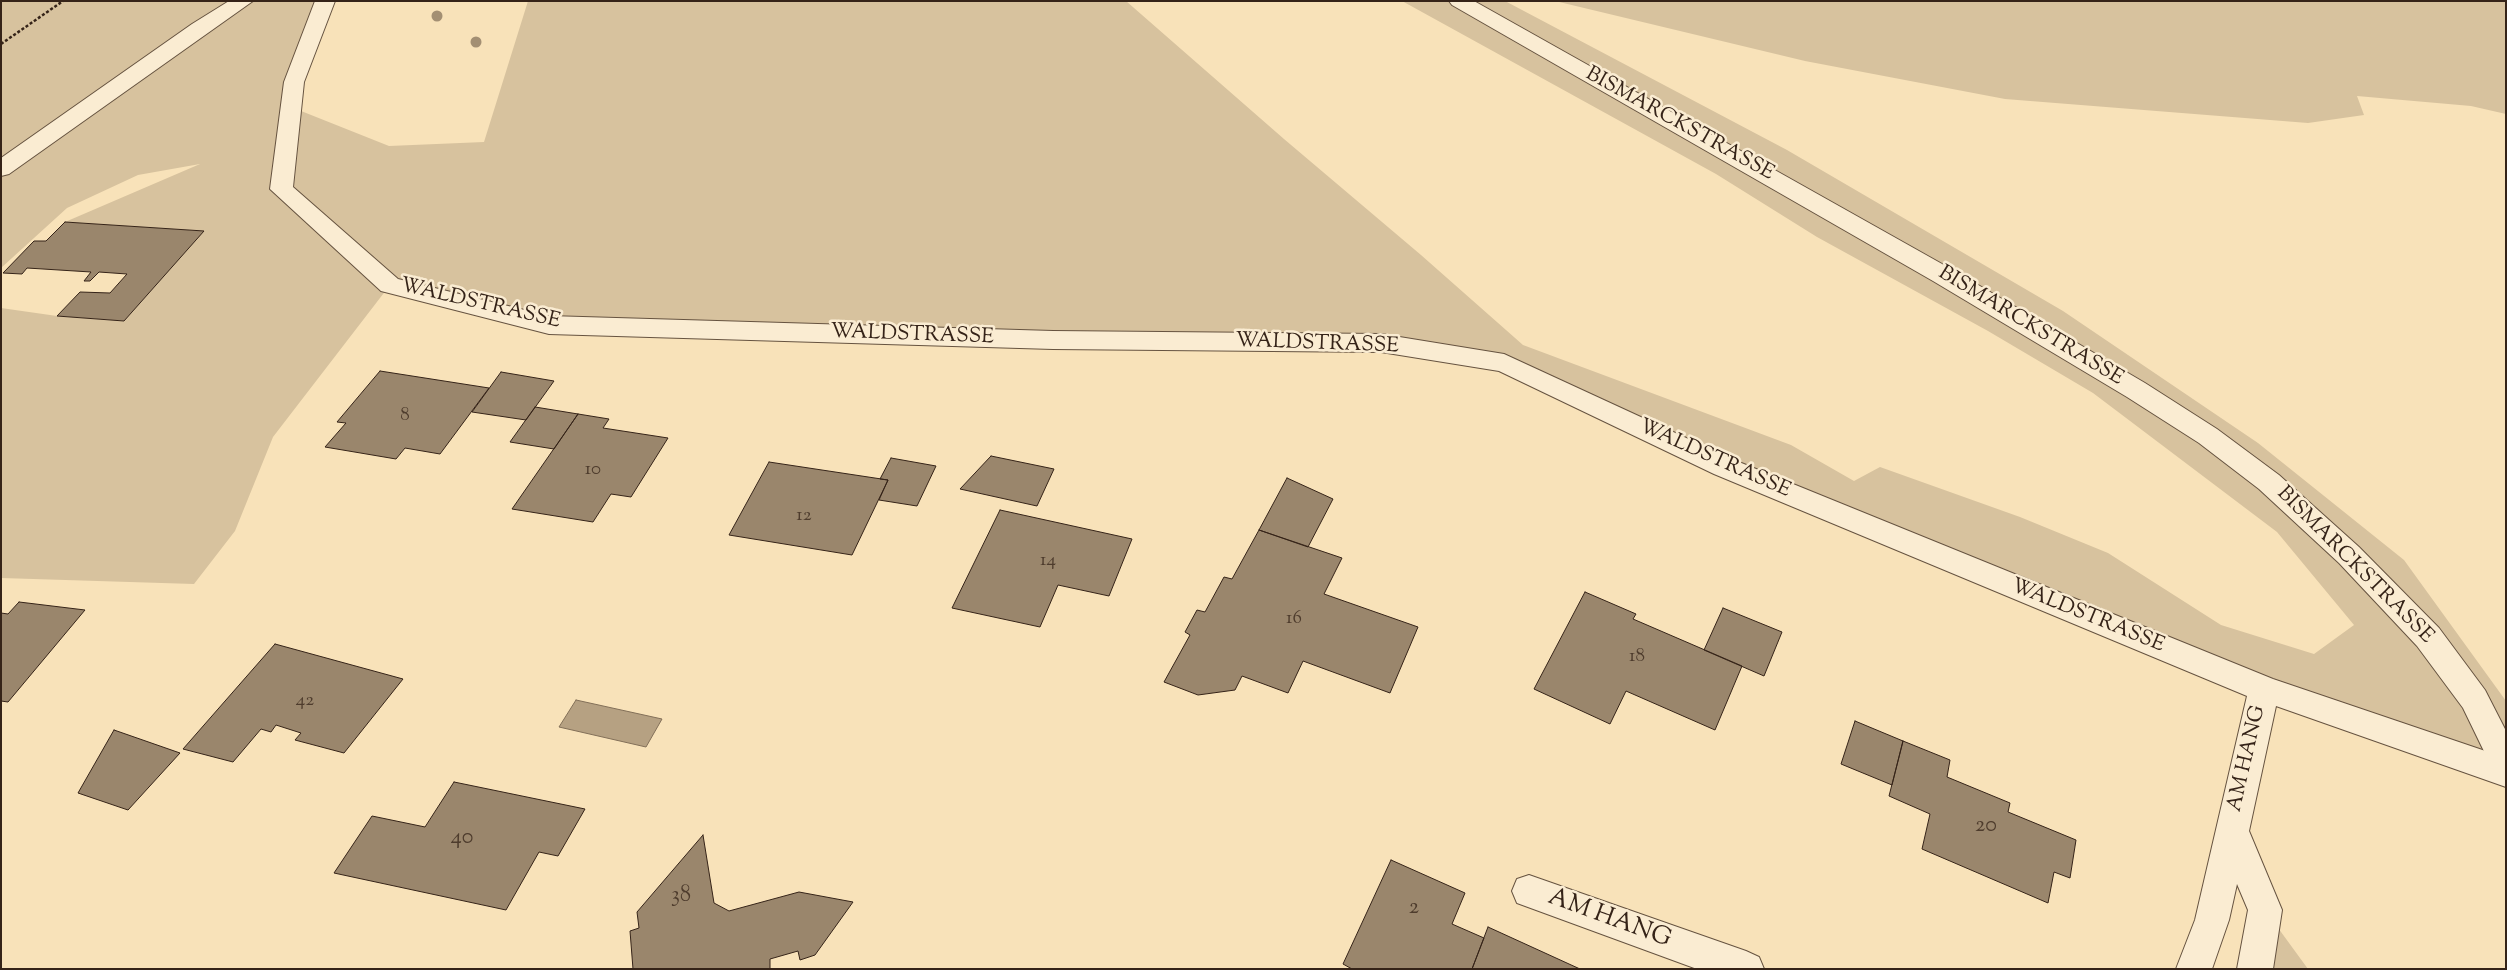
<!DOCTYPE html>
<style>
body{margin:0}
#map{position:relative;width:2507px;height:970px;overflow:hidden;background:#f8e2b9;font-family:"Sorts Mill Goudy",serif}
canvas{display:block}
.frame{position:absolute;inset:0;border:2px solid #352318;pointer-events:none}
</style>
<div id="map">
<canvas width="2507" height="970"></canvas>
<div class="frame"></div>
</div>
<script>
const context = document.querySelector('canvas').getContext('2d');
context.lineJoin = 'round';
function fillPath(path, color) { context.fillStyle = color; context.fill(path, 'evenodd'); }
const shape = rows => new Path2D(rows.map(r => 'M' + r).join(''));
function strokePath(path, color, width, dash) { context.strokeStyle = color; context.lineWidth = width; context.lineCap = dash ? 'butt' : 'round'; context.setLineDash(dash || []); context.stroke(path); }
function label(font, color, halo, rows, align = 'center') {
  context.font = font + ' "Sorts Mill Goudy",serif'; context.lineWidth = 5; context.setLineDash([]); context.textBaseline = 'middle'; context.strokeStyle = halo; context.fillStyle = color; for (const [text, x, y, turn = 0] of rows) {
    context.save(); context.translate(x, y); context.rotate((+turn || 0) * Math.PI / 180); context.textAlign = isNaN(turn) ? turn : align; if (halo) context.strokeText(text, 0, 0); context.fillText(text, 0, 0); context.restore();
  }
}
fillPath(shape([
 [1,1,325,1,291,107,389,146,484,142,528,1,1126,1,1284,139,1421,255,1523,345,1791,445,1854,481,1880,467,2020,517,2108,553,2221,625,2314,654,2354,625,2277,532,2093,393,1988,331,1817,237,1716,174,1402,1,1505,1,1787,150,2063,311,2258,443,2404,560,2506,701,2506,773,2264,689,1504,363,1381,343,549,325,390,285,273,437,235,531,194,584,1,578,1,308,57,316,124,321,203,231,65,222,200,164,138,175,67,208,1,268],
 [1555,1,2506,1,2506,114,2471,106,2357,96,2364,115,2308,123,2005,99,1805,61],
 [2265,910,2308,969,2255,969]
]), '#d7c29e');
const water = shape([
 [576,700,662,719,646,747,559,727,576,700]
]);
fillPath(water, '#b6a182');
strokePath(water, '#826f58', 1);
const building = shape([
 [65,222,204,231,124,321,57,316,80,292,110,293,127,274,99,272,90,281,84,281,91,272,27,268,22,274,3,273,34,241,46,241,65,222],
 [380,371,489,388,440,454,405,448,396,459,325,447,346,423,337,422,380,371],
 [501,372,554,381,526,420,472,412,501,372],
 [535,407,578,414,554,449,510,442,535,407],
 [578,414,609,419,603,428,668,438,631,497,611,494,593,522,512,509,578,414],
 [991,456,1054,469,1037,506,960,489,991,456],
 [891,458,936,466,917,506,879,500,888,480,880,479,891,458],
 [769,462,888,480,852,555,729,535,769,462],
 [1287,478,1333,499,1308,547,1259,530,1287,478],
 [1000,510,1132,539,1109,596,1058,585,1040,627,952,608,1000,510],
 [1259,530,1342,558,1324,594,1418,627,1390,693,1303,661,1288,693,1242,676,1235,690,1198,695,1164,682,1190,635,1185,632,1197,610,1205,612,1224,577,1232,579,1259,530],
 [1585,592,1636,614,1633,619,1742,666,1715,730,1626,691,1610,724,1534,689,1585,592],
 [19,602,85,610,8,702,1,701,1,613,8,614,19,602],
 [1723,608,1782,632,1764,676,1704,650,1723,608],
 [275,644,403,679,344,753,295,740,301,733,276,725,271,732,261,729,233,762,183,749,275,644],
 [1855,721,1903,741,1892,785,1841,764,1855,721],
 [114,730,180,753,128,810,78,793,114,730],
 [1903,741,1950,760,1947,777,2010,803,2008,812,2076,840,2070,878,2054,872,2048,903,1922,849,1930,814,1889,796,1903,741],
 [454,782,585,809,558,856,539,852,506,910,334,873,372,816,425,827,454,782],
 [703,835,714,903,729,911,799,892,853,902,815,955,800,960,798,951,770,959,770,969,633,969,630,931,639,928,637,912,703,835],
 [1391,860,1465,893,1452,924,1484,938,1472,969,1352,969,1343,964,1391,860],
 [1488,927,1580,969,1472,969,1488,927]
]);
fillPath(building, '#9a866c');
strokePath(building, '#352318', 1);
const minor = shape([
 [229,1,253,1,9,174,1,176,1,158,192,24,229,1],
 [315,1,335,1,304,82,293,187,398,279,549,316,1053,331,1381,334,1504,354,1734,460,2273,679,2506,758,2506,787,2276,706,2249,831,2282,910,2273,969,2237,969,2248,910,2237,884,2229,920,2212,969,2176,969,2195,920,2247,696,1714,474,1499,371,1381,352,1053,349,549,334,381,291,270,189,284,82,315,1],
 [1529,875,1746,951,1759,957,1764,969,1697,969,1517,903,1512,891,1517,879,1529,875]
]);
const tertiary = shape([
 [1449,1,1474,1,1951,269,2145,383,2217,429,2279,475,2359,547,2439,628,2485,690,2506,731,2506,778,2495,774,2463,708,2417,646,2339,563,2259,489,2199,443,2127,397,1933,281,1452,5,1449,1]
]);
strokePath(minor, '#665340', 2);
strokePath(tertiary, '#665340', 2);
strokePath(shape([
 [1,44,63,1]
]), '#352318', 2.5, [3, 2]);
fillPath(minor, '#faecd2');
fillPath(tertiary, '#faecd2');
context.fillStyle = '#a38f73';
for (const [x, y] of [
 [437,16],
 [476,42]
]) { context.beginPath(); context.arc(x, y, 5.5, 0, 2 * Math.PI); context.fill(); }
label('19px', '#4e3c2d', null, [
 ["8",405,417],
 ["10",593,471],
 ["12",804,517],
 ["14",1048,562],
 ["16",1294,620],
 ["18",1637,658],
 ["42",305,702]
]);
label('21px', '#352318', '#faecd2', [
 ["BISMARCKSTRASSE",1679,125,29],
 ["WALDSTRASSE",480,305,13],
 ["BISMARCKSTRASSE",2030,327,31],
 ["WALDSTRASSE",912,336,2],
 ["WALDSTRASSE",1317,345,2],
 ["WALDSTRASSE",1714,460,24],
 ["BISMARCKSTRASSE",2354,566,45],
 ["WALDSTRASSE",2087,617,22],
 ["AM HANG",2248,759,-77]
]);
label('22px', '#4e3c2d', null, [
 ["20",1986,827],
 ["40",462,839],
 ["38",681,897],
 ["2",1414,909]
]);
label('25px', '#352318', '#faecd2', [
 ["AM HANG",1609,920,20]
]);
</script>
